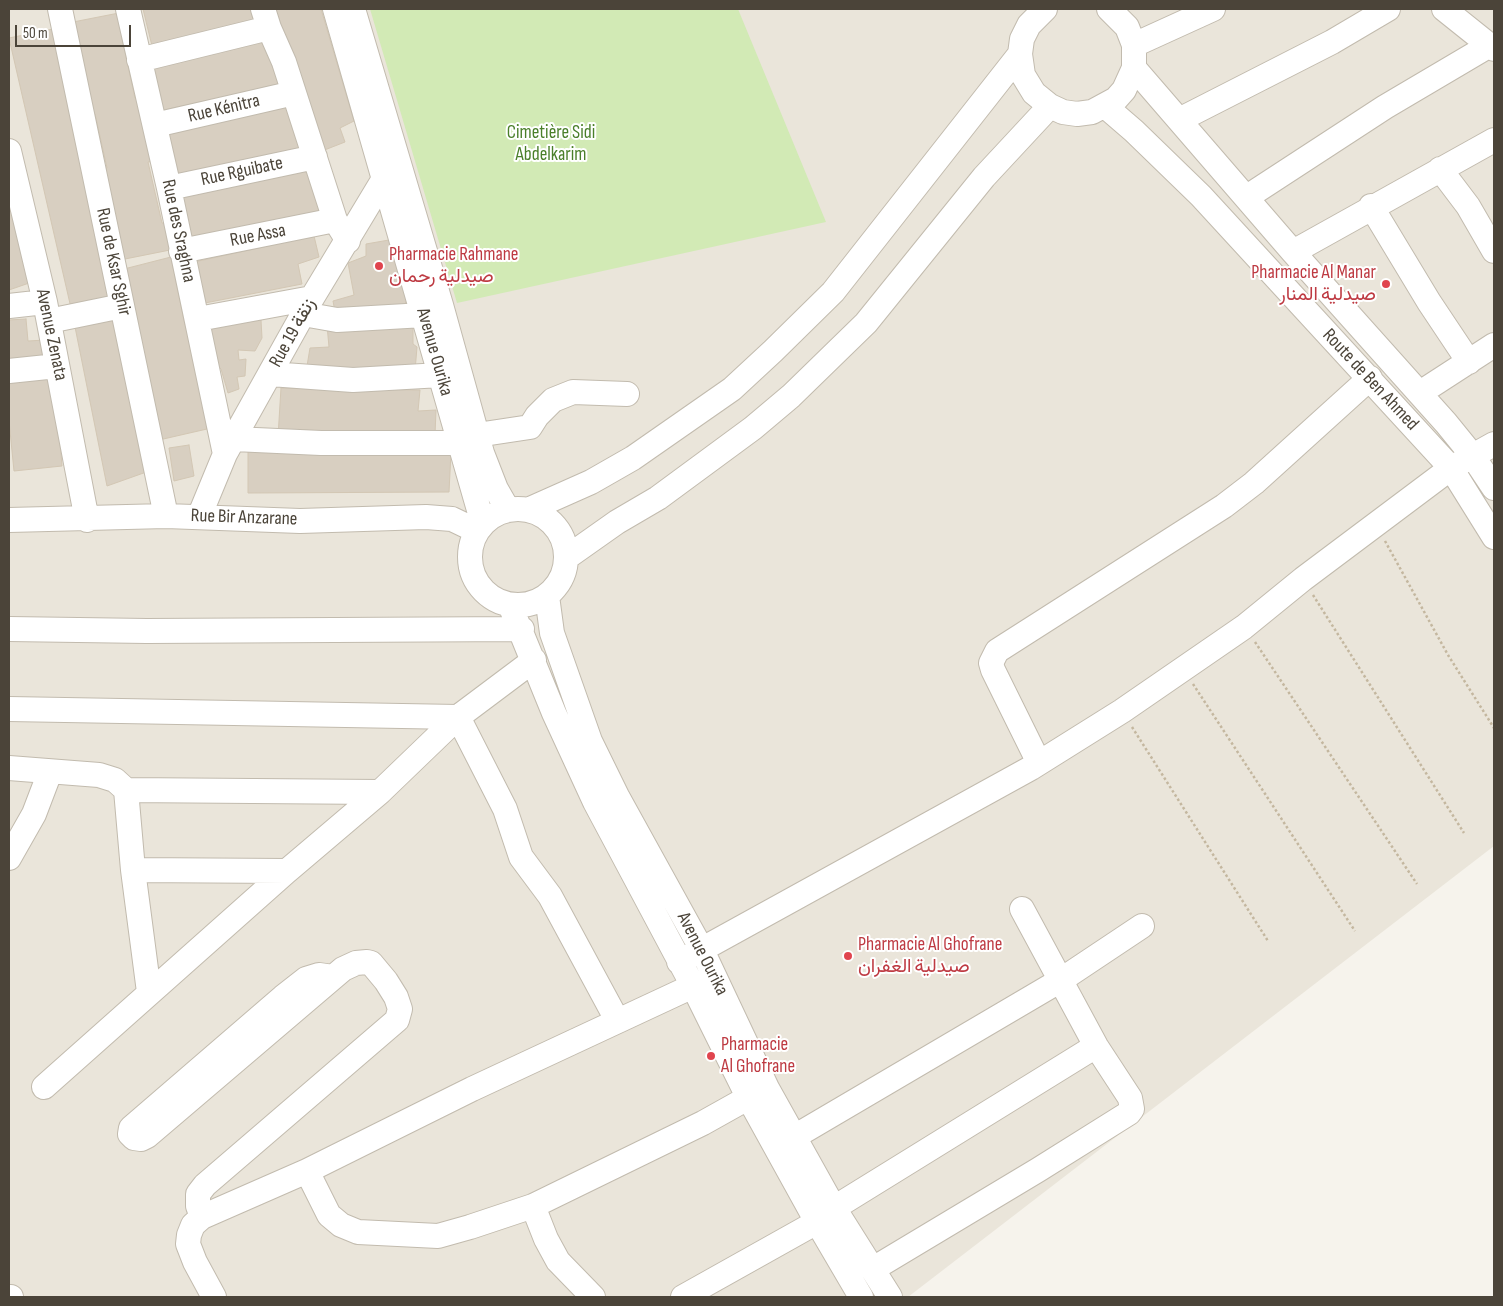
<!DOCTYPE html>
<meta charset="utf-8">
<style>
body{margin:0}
#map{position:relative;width:1503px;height:1306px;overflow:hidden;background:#f6f3ec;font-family:"Sofia Sans Condensed",sans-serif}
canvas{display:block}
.frame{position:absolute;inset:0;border:10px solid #4b4439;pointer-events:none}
.scale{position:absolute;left:15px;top:25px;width:116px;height:22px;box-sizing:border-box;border:2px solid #4b4439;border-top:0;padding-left:6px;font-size:15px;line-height:18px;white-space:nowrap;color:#4b4439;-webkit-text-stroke:4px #fff;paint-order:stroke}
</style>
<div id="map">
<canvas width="1503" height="1306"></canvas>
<div class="frame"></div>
<div class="scale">50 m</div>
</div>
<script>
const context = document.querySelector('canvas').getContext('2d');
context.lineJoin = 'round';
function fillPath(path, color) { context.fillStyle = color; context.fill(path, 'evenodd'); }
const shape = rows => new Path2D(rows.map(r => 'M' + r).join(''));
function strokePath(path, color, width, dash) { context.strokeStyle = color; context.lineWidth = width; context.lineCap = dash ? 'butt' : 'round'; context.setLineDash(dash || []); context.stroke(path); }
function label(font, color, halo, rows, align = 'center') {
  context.font = font + ' "Sofia Sans Condensed",Vazirmatn,sans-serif'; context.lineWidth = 4; context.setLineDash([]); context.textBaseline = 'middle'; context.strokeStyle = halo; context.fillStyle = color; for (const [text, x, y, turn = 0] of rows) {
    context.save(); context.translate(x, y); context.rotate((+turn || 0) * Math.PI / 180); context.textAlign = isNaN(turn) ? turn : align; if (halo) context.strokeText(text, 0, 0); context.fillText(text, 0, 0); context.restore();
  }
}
fillPath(shape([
 [9,9,1494,9,1494,846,908,1297,9,1297]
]), '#eae5da');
fillPath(shape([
 [370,9,738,9,826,222,457,303]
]), '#d2eab5');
const building = shape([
 [143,9,259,9,263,24,153,50,143,9],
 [275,9,321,9,354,121,340,128,345,142,322,151,275,9],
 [124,12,128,35,122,38,135,98,144,98,154,161,148,162,162,223,171,224,175,249,120,260,99,171,107,168,95,114,87,113,68,23,124,12],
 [58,28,116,299,71,308,9,38,58,28],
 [266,41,270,60,283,59,288,83,159,111,152,66,266,41],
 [296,105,308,149,178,178,165,131,296,105],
 [312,167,320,212,191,242,181,197,312,167],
 [9,182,32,282,9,290,9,182],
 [314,236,319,257,298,264,302,284,205,303,194,262,314,236],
 [389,240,407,300,404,305,336,317,333,301,354,295,348,263,366,256,366,244,389,240],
 [171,257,185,325,193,326,204,375,207,429,159,440,124,269,171,257],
 [117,312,152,470,107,486,74,322,117,312],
 [26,319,28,341,45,340,48,359,9,362,9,320,26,319],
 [261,320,262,338,255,351,238,350,239,360,246,359,245,376,237,377,239,389,228,393,221,369,217,365,208,327,261,320],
 [327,325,413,327,413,344,417,347,415,371,306,372,310,348,329,347,327,325],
 [50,374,56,394,62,466,14,471,9,421,9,380,50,374],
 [281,388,420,390,418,411,436,410,435,435,278,437,281,388],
 [189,445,194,476,174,481,169,448,189,445],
 [248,449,451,452,449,492,248,493,248,449]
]);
fillPath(building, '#d8cfc1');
strokePath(building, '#d3c7b4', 1);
const minor = shape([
 [60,9,166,516],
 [128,9,169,188,225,454],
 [263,9,269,28,284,62,335,220,348,241],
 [335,9,483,524],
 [353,9,441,305,482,453,496,489,508,510],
 [1045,9,1029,25,1022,39,1020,54,1023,75,1034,93,1050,106,1063,112,1077,114,1092,112,1116,99,1124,90,1134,68,1134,45,1127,27,1109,9],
 [1444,9,1494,49],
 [1134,45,1213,9],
 [139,60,269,28],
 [1134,68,1293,252,1446,423,1472,455,1494,488],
 [1105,106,1134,131,1201,196,1451,468,1494,537],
 [1181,119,1332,42,1388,9],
 [155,125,294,93],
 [9,151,45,302,87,520],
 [1440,169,1468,206,1494,251],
 [169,188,315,157],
 [1247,197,1385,107,1490,45],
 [1371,206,1429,302,1469,362],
 [181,251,335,220],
 [1293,252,1494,140],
 [9,306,45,302],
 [303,314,337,320,424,315],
 [198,319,312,298],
 [49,321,122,306],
 [9,371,57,366],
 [270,374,353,380,441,375],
 [1420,393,1494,345],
 [477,435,530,427,537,416,553,400,573,392,627,394],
 [234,439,321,443,460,443],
 '470 557a48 48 0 1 1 96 0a48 48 0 1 1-96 0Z',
 [528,510,591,482,633,458,732,389,773,351,833,292,1020,54],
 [199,517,225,454,312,298,388,172],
 [9,520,166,516,300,521,426,517,452,519,477,531],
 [566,558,617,522,658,498,753,428,791,396,866,323,984,177,1050,106],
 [547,596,552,633,590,741,617,796,702,950,767,1088,834,1208,890,1297],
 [510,605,554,713,595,802,693,986,748,1097,817,1222,861,1297],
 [9,629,147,631,522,629],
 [9,709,458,717,505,809,521,857,550,896,617,1020],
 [1039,763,993,670,991,663,997,651,1224,506,1254,483,1370,378],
 [9,768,99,775,115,780,126,790,380,792],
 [126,790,133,870,287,871],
 [9,858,34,814,50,772],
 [133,870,149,992],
 [679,962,1031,768,1122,711,1244,627,1303,579,1451,468,1494,444],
 [44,1087,287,871,380,792,458,717,534,660],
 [794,1137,1061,980,1142,926],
 [307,1171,329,1215,341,1225,358,1232,438,1236,470,1227,533,1206,703,1123,762,1090],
 [533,1206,546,1239,558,1261,593,1297],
 [202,1217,198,1206,198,1194,205,1185,397,1020,400,1009,396,997,386,981,371,963,367,962,356,963,343,969,147,1136,141,1139,134,1138,130,1134,131,1128,283,997,306,979,319,975,333,977],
 [873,1269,1038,1170,1129,1113,1132,1109,1130,1098,1096,1046,1022,909],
 [9,1297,11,1297],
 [214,1297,195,1262,188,1244,189,1235,193,1225,202,1217,307,1171,472,1089,693,986],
 [683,1297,817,1222,834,1208,1096,1046]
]);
strokePath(minor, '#c2bbae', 26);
strokePath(shape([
 [1385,541,1448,655,1494,728],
 [1313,595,1464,833],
 [1255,642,1417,884],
 [1193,684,1355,931],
 [1132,727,1268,941]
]), '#c4b79f', 2.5, [2.5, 2.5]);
strokePath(minor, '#fff', 24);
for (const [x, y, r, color] of [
 [379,266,5,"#e0444e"],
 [1386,284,5,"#e0444e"],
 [848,956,5,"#e0444e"],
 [711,1056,5,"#e0444e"]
]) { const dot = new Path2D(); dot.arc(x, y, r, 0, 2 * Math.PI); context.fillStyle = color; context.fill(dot); strokePath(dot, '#fff', 2); }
label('19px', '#4b4439', '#fff', [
 ["Rue Kénitra",224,109,-13],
 ["Rue Rguibate",242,172,-12],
 ["Rue des Sraghna",178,231,78],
 ["Rue Assa",258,236,-11],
 ["Rue de Ksar Sghir",113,262,78],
 ["Rue 19 زنقة",293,333,-61],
 ["Avenue Zenata",51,335,78],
 ["Avenue Ourika",434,352,74],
 ["Route de Ben Ahmed",1370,380,47],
 ["Rue Bir Anzarane",244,518,2],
 ["Avenue Ourika",702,954,63]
]);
label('19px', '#4a7f2a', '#fff', [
 ["Cimetière Sidi",551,133],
 ["Abdelkarim",551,155]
]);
label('19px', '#be3a42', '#fff', [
 ["Pharmacie Rahmane",389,255],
 ["صيدلية رحمان",389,277],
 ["Pharmacie Al Manar",1376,273,"right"],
 ["صيدلية المنار",1376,295,"right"],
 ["Pharmacie Al Ghofrane",858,945],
 ["صيدلية الغفران",858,967],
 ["Pharmacie",721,1045],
 ["Al Ghofrane",721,1067]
], 'left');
</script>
